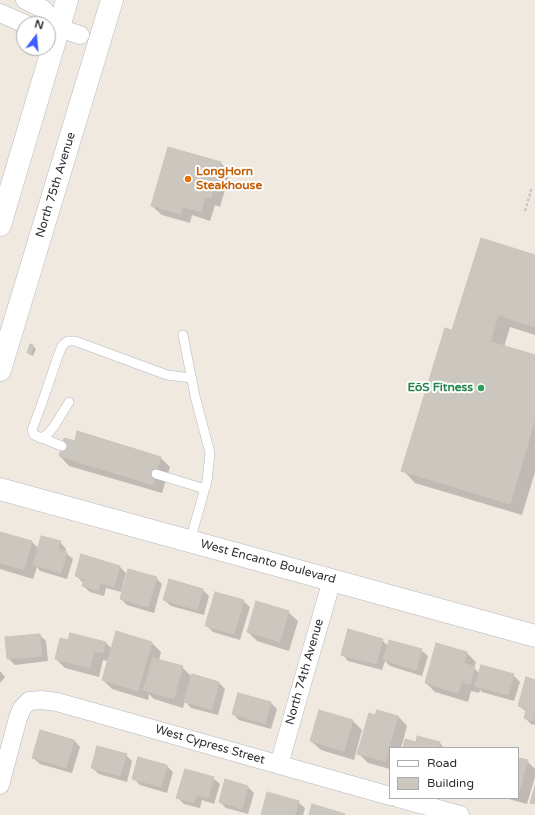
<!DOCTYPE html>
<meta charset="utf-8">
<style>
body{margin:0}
#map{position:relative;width:535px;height:815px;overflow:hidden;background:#efe9e0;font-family:"Varela Round",sans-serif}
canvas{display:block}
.legend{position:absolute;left:389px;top:747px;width:130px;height:52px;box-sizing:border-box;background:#fff;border:1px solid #ababab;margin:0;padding:5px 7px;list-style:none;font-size:12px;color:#2e2e2e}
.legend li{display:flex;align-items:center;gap:8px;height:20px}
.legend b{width:20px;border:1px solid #ababab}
.north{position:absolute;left:16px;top:16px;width:40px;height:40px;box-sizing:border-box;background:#fff;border:1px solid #ababab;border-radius:50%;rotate:16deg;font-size:11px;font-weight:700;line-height:16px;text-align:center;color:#2e2e2e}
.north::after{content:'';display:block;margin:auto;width:14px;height:18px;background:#3d5eff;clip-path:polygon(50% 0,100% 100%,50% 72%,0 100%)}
</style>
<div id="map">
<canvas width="535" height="815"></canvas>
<ul class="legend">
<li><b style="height:5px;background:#fff"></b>Road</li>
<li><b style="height:11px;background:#cbc7be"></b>Building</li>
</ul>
<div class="north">N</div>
</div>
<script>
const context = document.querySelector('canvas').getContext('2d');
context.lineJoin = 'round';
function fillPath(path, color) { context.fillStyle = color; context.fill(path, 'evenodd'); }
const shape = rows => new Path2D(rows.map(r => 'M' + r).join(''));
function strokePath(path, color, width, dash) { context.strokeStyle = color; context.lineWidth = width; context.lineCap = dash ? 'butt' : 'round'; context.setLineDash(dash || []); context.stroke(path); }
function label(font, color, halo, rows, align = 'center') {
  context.font = font + ' "Varela Round",sans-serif'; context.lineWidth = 4; context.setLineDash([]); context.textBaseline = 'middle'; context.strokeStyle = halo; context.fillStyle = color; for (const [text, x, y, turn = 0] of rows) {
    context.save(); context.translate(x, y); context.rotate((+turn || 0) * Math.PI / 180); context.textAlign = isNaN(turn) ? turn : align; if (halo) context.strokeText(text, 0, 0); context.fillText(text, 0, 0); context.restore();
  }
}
fillPath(shape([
 [221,163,230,172,220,207,215,205,210,221,192,215,190,223,162,215,152,206],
 [481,239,535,256,535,335,510,327,504,347,535,356,535,472,522,515,415,483,403,470,452,332],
 [33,346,36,349,33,356,31,355,28,353],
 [75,442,161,458,170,467,162,493,69,466,60,456],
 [0,533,32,542,39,549,60,542,66,549,65,552,73,559,67,579,40,571,37,567,33,579,0,569],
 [81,556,120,567,126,573,121,592,106,588,104,596,90,592,83,586,84,582,82,582,76,575],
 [156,578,162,584,154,613,127,605,121,599],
 [203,590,209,596,204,615,171,606,164,600],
 [243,601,250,607,240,640,213,632,206,625],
 [288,612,298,621,289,651,257,641,248,632],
 [71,634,106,643,112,649,152,643,161,652,159,660,182,667,192,677,193,675,219,683,225,689,218,715,191,708,185,701,183,708,154,699,149,694,148,700,112,689,103,680,108,661,103,660,99,677,65,668,56,659,69,641],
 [40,635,46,641,48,661,15,665,8,658],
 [382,640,388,646,421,650,428,656,422,676,390,666,385,661,382,670,348,661,342,654],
 [467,653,476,662,474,668,479,673,513,675,520,682,514,701,482,692,480,690,479,693,471,691,468,702,435,692,426,683],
 [0,671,5,677,0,683],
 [535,681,535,725,531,724,525,718,527,712,519,706],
 [271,703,277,709,271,729,239,720,233,714],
 [320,711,353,721,362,730,354,760,321,750,311,741],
 [376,716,398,716,407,726,401,748,390,748,390,769,368,763,358,753],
 [74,740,80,747,72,773,40,764,33,758],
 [440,743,444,748,404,748],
 [126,755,132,761,127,782,99,774,92,768],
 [518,759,527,761,535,769,535,777,527,804,505,798,518,798],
 [167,766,173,772,167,793,140,785,133,778],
 [213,778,220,784,214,804,202,800,200,808,184,804,177,797],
 [248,787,254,793,248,814,226,808,220,802],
 [298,802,305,808,303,815,262,815]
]), '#0003');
const building = shape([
 [168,147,221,162,211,198,205,197,201,212,183,207,180,214,151,206,168,147],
 [481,238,535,255,535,327,498,315,490,342,452,330,481,238],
 [445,328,535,355,535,420,510,504,401,471,445,328],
 [30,344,33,345,31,354,27,353,30,344],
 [77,431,161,457,153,485,59,456,64,438,75,441,77,431],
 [0,532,32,541,24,570,0,563,0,532],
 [41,536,61,541,58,549,67,552,61,573,33,565,41,536],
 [81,554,120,566,114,587,100,583,98,591,82,586,84,579,75,576,81,554],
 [128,569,157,577,148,607,120,599,128,569],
 [169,579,203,589,197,610,163,600,169,579],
 [215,592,244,600,234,634,205,626,215,592],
 [256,601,289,611,280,642,247,632,256,601],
 [348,629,383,639,376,664,341,655,348,629],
 [116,631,152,642,138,691,102,680,116,631],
 [70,633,106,642,103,653,94,651,90,668,55,659,60,638,68,640,70,633],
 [40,634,42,656,7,659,5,637,40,634],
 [389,640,422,649,416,670,383,660,389,640],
 [436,643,467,652,464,663,475,667,470,684,462,682,458,693,425,683,436,643],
 [153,658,183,666,174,699,143,690,153,658],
 [481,665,514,674,508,695,475,686,481,665],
 [192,674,219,682,212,710,184,702,192,674],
 [526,677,535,680,535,715,533,721,524,718,527,708,518,706,526,677],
 [238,693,271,702,265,724,232,714,238,693],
 [319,710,353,720,344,751,310,741,319,710],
 [377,710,398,716,385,761,357,754,369,713,375,715,377,710],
 [40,730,74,740,66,768,32,758,40,730],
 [417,736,440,742,438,748,403,748,405,739,416,742,417,736],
 [97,746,127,754,120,776,91,768,97,746],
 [138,757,167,765,161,787,132,779,138,757],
 [518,758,528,760,518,795,518,758],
 [185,769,214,777,208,798,196,795,194,803,176,798,185,769],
 [225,779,248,786,242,809,219,802,225,779],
 [535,786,535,804,530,803,535,786],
 [267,792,299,801,295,815,261,815,267,792],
 [312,804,345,814,345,815,309,815,312,804]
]);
fillPath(building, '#cbc7be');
strokePath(building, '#cbc5b9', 1);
const service = shape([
 [183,335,195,396,210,453,207,481,190,541],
 [40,438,47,435,55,425,69,402],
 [62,446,34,435,32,430,42,403,58,356,62,346,65,343,68,341,75,341,167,375,192,378],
 [156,474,205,489]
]);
const minor = shape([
 [25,0,43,9,59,28],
 [0,13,25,24],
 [48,28,59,28,80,35],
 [279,765,303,680,332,580],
 [0,785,18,718,22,708,29,701,41,700,57,702,390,796],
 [398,798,460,815]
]);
const tertiary = shape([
 [0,489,535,636]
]);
const secondary = shape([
 [0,225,67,0],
 [0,370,112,0]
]);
strokePath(service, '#b4b6c1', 10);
strokePath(minor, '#b4b6c1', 19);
strokePath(tertiary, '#b4b6c1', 23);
strokePath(secondary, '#b4b6c1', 23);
strokePath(shape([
 [525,211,532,187]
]), '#c9c9c9', 2.5, [3, 2]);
strokePath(service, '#fff', 9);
strokePath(minor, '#fff', 18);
strokePath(tertiary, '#fff', 22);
strokePath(secondary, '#fff', 22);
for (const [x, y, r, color] of [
 [188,179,4,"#e8710a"],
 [481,388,4,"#2e9e5b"]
]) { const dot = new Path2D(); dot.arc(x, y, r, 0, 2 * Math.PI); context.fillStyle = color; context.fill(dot); strokePath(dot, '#fff', 1.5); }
label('bold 12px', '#c56008', '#fff', [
 ["LongHorn",196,172],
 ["Steakhouse",196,186]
], 'left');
label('12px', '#2e2e2e', '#fff', [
 ["North 75th Avenue",56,185,-73],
 ["West Encanto Boulevard",268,562,15],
 ["North 74th Avenue",305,672,-74],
 ["West Cypress Street",210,745,16]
]);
label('bold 12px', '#27864d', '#fff', [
 ["EōS Fitness",473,388]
], 'right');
</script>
